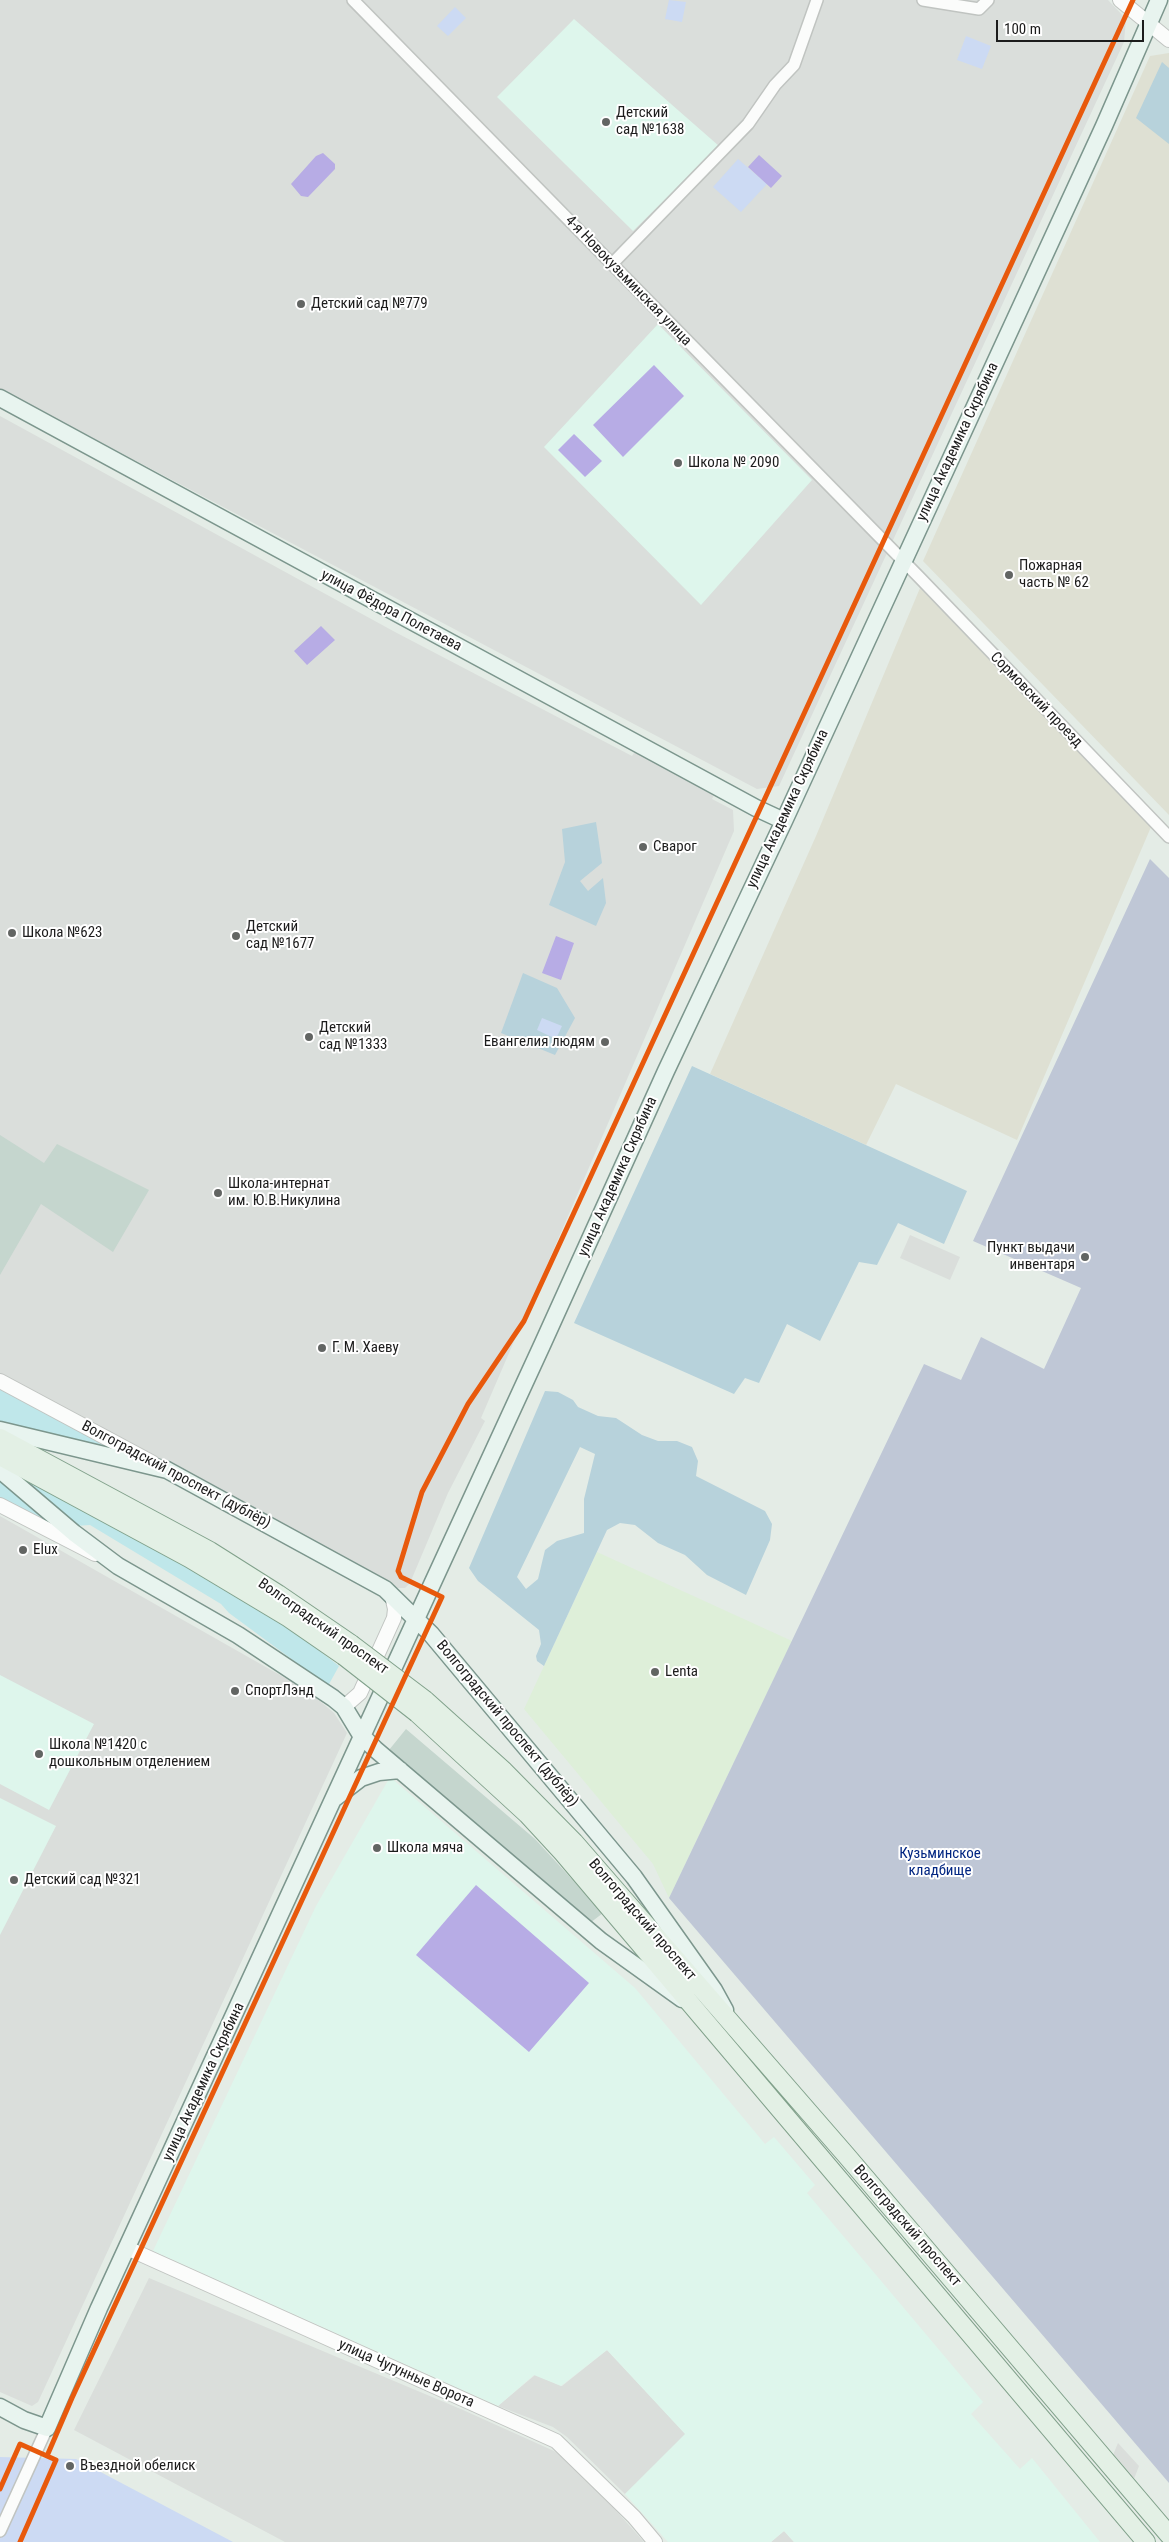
<!DOCTYPE html>
<meta charset="utf-8">
<style>
body{margin:0}
#map{position:relative;width:1169px;height:2542px;overflow:hidden;background:#e4ece6;font-family:"Roboto Condensed",sans-serif}
canvas{display:block}
.scale{position:absolute;left:996px;top:20px;width:148px;height:22px;box-sizing:border-box;border:2px solid #1c1c1c;border-top:0;padding-left:6px;font-size:15px;line-height:18px;white-space:nowrap;color:#1c1c1c;-webkit-text-stroke:4px #fff;paint-order:stroke}
</style>
<div id="map">
<canvas width="1169" height="2542"></canvas>
<div class="scale">100 m</div>
</div>
<script>
const context = document.querySelector('canvas').getContext('2d');
context.lineJoin = 'round';
function fillPath(path, color) { context.fillStyle = color; context.fill(path, 'evenodd'); }
const shape = rows => new Path2D(rows.map(r => 'M' + r).join(''));
function strokePath(path, color, width, dash) { context.strokeStyle = color; context.lineWidth = width; context.lineCap = dash ? 'butt' : 'round'; context.setLineDash(dash || []); context.stroke(path); }
function label(font, color, halo, rows, align = 'center') {
  context.font = font + ' "Roboto Condensed",sans-serif'; context.lineWidth = 4; context.setLineDash([]); context.textBaseline = 'middle'; context.strokeStyle = halo; context.fillStyle = color; for (const [text, x, y, turn = 0] of rows) {
    context.save(); context.translate(x, y); context.rotate((+turn || 0) * Math.PI / 180); context.textAlign = isNaN(turn) ? turn : align; if (halo) context.strokeText(text, 0, 0); context.fillText(text, 0, 0); context.restore();
  }
}
fillPath(shape([
 [0,0,1108,0,1126,19,1124,42,779,786,757,789,0,389],
 [0,416,395,632,632,756,636,750,715,793,712,799,733,810,734,831,481,1418,485,1421,448,1493,410,1583,405,1588,395,1588,352,1566,349,1560,300,1534,293,1534,0,1379],
 [910,1235,960,1257,950,1280,900,1258],
 [0,1516,308,1691,334,1713,347,1733,38,2402,32,2406,0,2392],
 [149,2278,463,2410,554,2451,579,2469,644,2542,285,2542,74,2430],
 [607,2350,686,2434,625,2494,567,2437,553,2427,498,2406,535,2375,562,2386],
 [1118,2443,1139,2466,1134,2479,1113,2455],
 [784,2531,794,2542,771,2542]
]), '#dadedb');
fillPath(shape([
 [597,1552,792,1641,669,1898,653,1864,524,1709]
]), '#deefd9');
fillPath(shape([
 [1169,53,1169,815,923,561,1150,56],
 [920,588,1151,827,1017,1140,896,1084,866,1145,710,1074,816,836]
]), '#dee0d3');
fillPath(shape([
 [574,19,719,146,633,231,497,97],
 [658,324,812,480,701,605,544,447],
 [0,1675,94,1724,49,1810,0,1784],
 [390,1777,635,1988,765,2144,774,2137,815,2185,807,2193,983,2402,971,2414,1020,2469,1032,2458,1100,2542,794,2542,784,2531,771,2542,668,2542,625,2494,685,2434,607,2350,561,2386,534,2375,498,2406,153,2251,316,1906],
 [0,1798,56,1826,0,1935]
]), '#def6ec');
fillPath(shape([
 [0,1135,44,1163,57,1144,149,1190,113,1252,41,1204,0,1275],
 [406,1729,535,1839,603,1913,590,1923,389,1750]
]), '#c5d6ce');
fillPath(shape([
 [0,1386,114,1447,113,1454,0,1423],
 [6,1464,155,1546,290,1628,339,1666,328,1686,229,1613,221,1604,90,1525,75,1526],
 [0,1475,70,1536,0,1499]
]), '#bfe7ea');
fillPath(shape([
 [1162,62,1169,68,1169,144,1136,118],
 [596,822,602,863,580,881,588,891,603,878,606,903,596,926,549,905,565,862,562,829],
 [523,973,557,988,575,1018,555,1055,501,1033],
 [692,1066,967,1191,944,1244,898,1223,877,1265,859,1262,820,1341,787,1324,759,1383,745,1378,734,1394,574,1323],
 [545,1391,558,1392,573,1400,578,1407,598,1416,616,1418,642,1435,658,1441,677,1441,692,1447,698,1461,696,1476,765,1511,772,1524,770,1540,746,1595,707,1575,685,1555,658,1543,635,1525,620,1523,607,1530,544,1666,537,1661,536,1656,541,1644,539,1630,478,1581,469,1568],
 [580,1447,595,1454,584,1499,584,1533,557,1541,545,1550,538,1579,526,1589,517,1577]
]), '#b7d2db');
fillPath(shape([
 [1150,859,1169,878,1169,2483,669,1898,924,1364,961,1380,981,1337,1044,1369,1081,1288,973,1241]
]), '#bfc7d6');
fillPath(shape([
 [669,0,686,2,682,22,665,19],
 [455,7,466,18,448,36,437,26],
 [966,36,991,46,982,69,957,60],
 [738,159,767,184,741,212,713,187],
 [542,1018,562,1026,556,1039,537,1030],
 [0,2457,76,2459,233,2542,0,2542]
]), '#ccdaf3');
fillPath(shape([
 [323,153,335,164,335,169,308,197,301,196,291,184,316,156],
 [759,155,782,176,771,188,748,167],
 [654,365,684,396,623,457,593,425],
 [574,434,602,461,585,477,558,450],
 [321,626,335,640,307,665,294,651],
 [556,936,574,943,561,980,542,973],
 [476,1885,589,1983,529,2052,416,1955]
]), '#b7ace5');
const minor = shape([
 [353,0,920,578,1169,837],
 [923,0,979,9,988,0],
 [612,264,748,124,775,85,794,65,817,0],
 [0,2531,47,2428]
]);
const tertiary = shape([
 [1120,0,1169,40],
 [0,1381,153,1463],
 [0,1505,95,1554],
 [344,1707,360,1693,394,1618,395,1609,392,1596],
 [127,2248,556,2441,634,2517,655,2542]
]);
const secondary = shape([
 [0,398,756,808,784,821],
 [0,1430,167,1470,385,1589,431,1634,634,1877,714,1990,725,2010],
 [0,1470,74,1533,118,1566,238,1635,333,1698,344,1707,361,1735,375,1749,601,1941,682,1999],
 [335,1798,361,1778,379,1772,400,1770],
 [0,2407,24,2420,47,2428,99,2308,543,1343,666,1071,784,821,1104,126,1159,0]
]);
const primary = shape([
 [0,1438,210,1551,278,1594,351,1644],
 [0,1456,189,1558,289,1618,344,1656],
 [425,1700,504,1771,574,1842,846,2155,1169,2535],
 [417,1713,527,1814,563,1853,1146,2542]
]);
strokePath(minor, '#c0c4c1', 14);
strokePath(tertiary, '#c0c4c1', 16);
strokePath(secondary, '#7c968d', 19);
strokePath(primary, '#81a18b', 20);
strokePath(minor, '#fbfcfb', 11);
strokePath(tertiary, '#fbfcfb', 14);
strokePath(secondary, '#e8f4ef', 16);
strokePath(primary, '#e3f0e5', 18);
const primaryBridge = shape([
 [351,1644,425,1700],
 [344,1656,417,1713]
]);
strokePath(primaryBridge, '#81a18b', 20, []);
strokePath(primaryBridge, '#e3f0e5', 18);
strokePath(shape([
 [47,2456,72,2398,442,1597,401,1577,398,1571,422,1492,468,1404,524,1321,1133,0],
 [0,2489,20,2444,56,2460,20,2542]
]), '#e8590c', 5);
for (const [x, y, r, color] of [
 [606,122,5,"#626563"],
 [301,304,5,"#626563"],
 [678,463,5,"#626563"],
 [1009,575,5,"#626563"],
 [643,847,5,"#626563"],
 [12,933,5,"#626563"],
 [236,936,5,"#626563"],
 [309,1037,5,"#626563"],
 [605,1042,5,"#626563"],
 [218,1193,5,"#626563"],
 [1085,1257,5,"#626563"],
 [322,1348,5,"#626563"],
 [23,1550,5,"#626563"],
 [655,1672,5,"#626563"],
 [235,1691,5,"#626563"],
 [39,1754,5,"#626563"],
 [377,1848,5,"#626563"],
 [14,1880,5,"#626563"],
 [70,2466,5,"#626563"]
]) { const dot = new Path2D(); dot.arc(x, y, r, 0, 2 * Math.PI); context.fillStyle = color; context.fill(dot); strokePath(dot, '#fff', 2); }
label('15px', '#1c1c1c', '#fff', [
 ["Детский",616,113],
 ["сад №1638",616,130],
 ["Детский сад №779",311,304],
 ["Школа № 2090",688,463],
 ["Пожарная",1019,566],
 ["часть № 62",1019,583],
 ["Сварог",653,847],
 ["Детский",246,927],
 ["сад №1677",246,944],
 ["Школа №623",22,933],
 ["Детский",319,1028],
 ["сад №1333",319,1045],
 ["Евангелия людям",595,1042,"right"],
 ["Школа-интернат",228,1184],
 ["им. Ю.В.Никулина",228,1201],
 ["Пункт выдачи",1075,1248,"right"],
 ["инвентаря",1075,1265,"right"],
 ["Г. М. Хаеву",332,1348],
 ["Elux",33,1550],
 ["Lenta",665,1672],
 ["СпортЛэнд",245,1691],
 ["Школа №1420 с",49,1745],
 ["дошкольным отделением",49,1762],
 ["Школа мяча",387,1848],
 ["Детский сад №321",24,1880],
 ["Въездной обелиск",80,2466]
], 'left');
label('15px', '#1c1c1c', '#fff', [
 ["4-я Новокузьминская улица",628,281,46],
 ["улица Академика Скрябина",958,442,-65],
 ["улица Фёдора Полетаева",391,611,28],
 ["Сормовский проезд",1036,700,46],
 ["улица Академика Скрябина",788,809,-65],
 ["улица Академика Скрябина",618,1177,-66],
 ["Волгоградский проспект (дублёр)",176,1475,28],
 ["Волгоградский проспект",323,1627,35],
 ["Волгоградский проспект (дублёр)",507,1724,50],
 ["Волгоградский проспект",642,1920,49],
 ["улица Академика Скрябина",204,2082,-65],
 ["Волгоградский проспект",907,2226,49],
 ["улица Чугунные Ворота",406,2374,24]
]);
label('15px', '#022682', '#fff', [
 ["Кузьминское",940,1854],
 ["кладбище",940,1871]
]);
</script>
